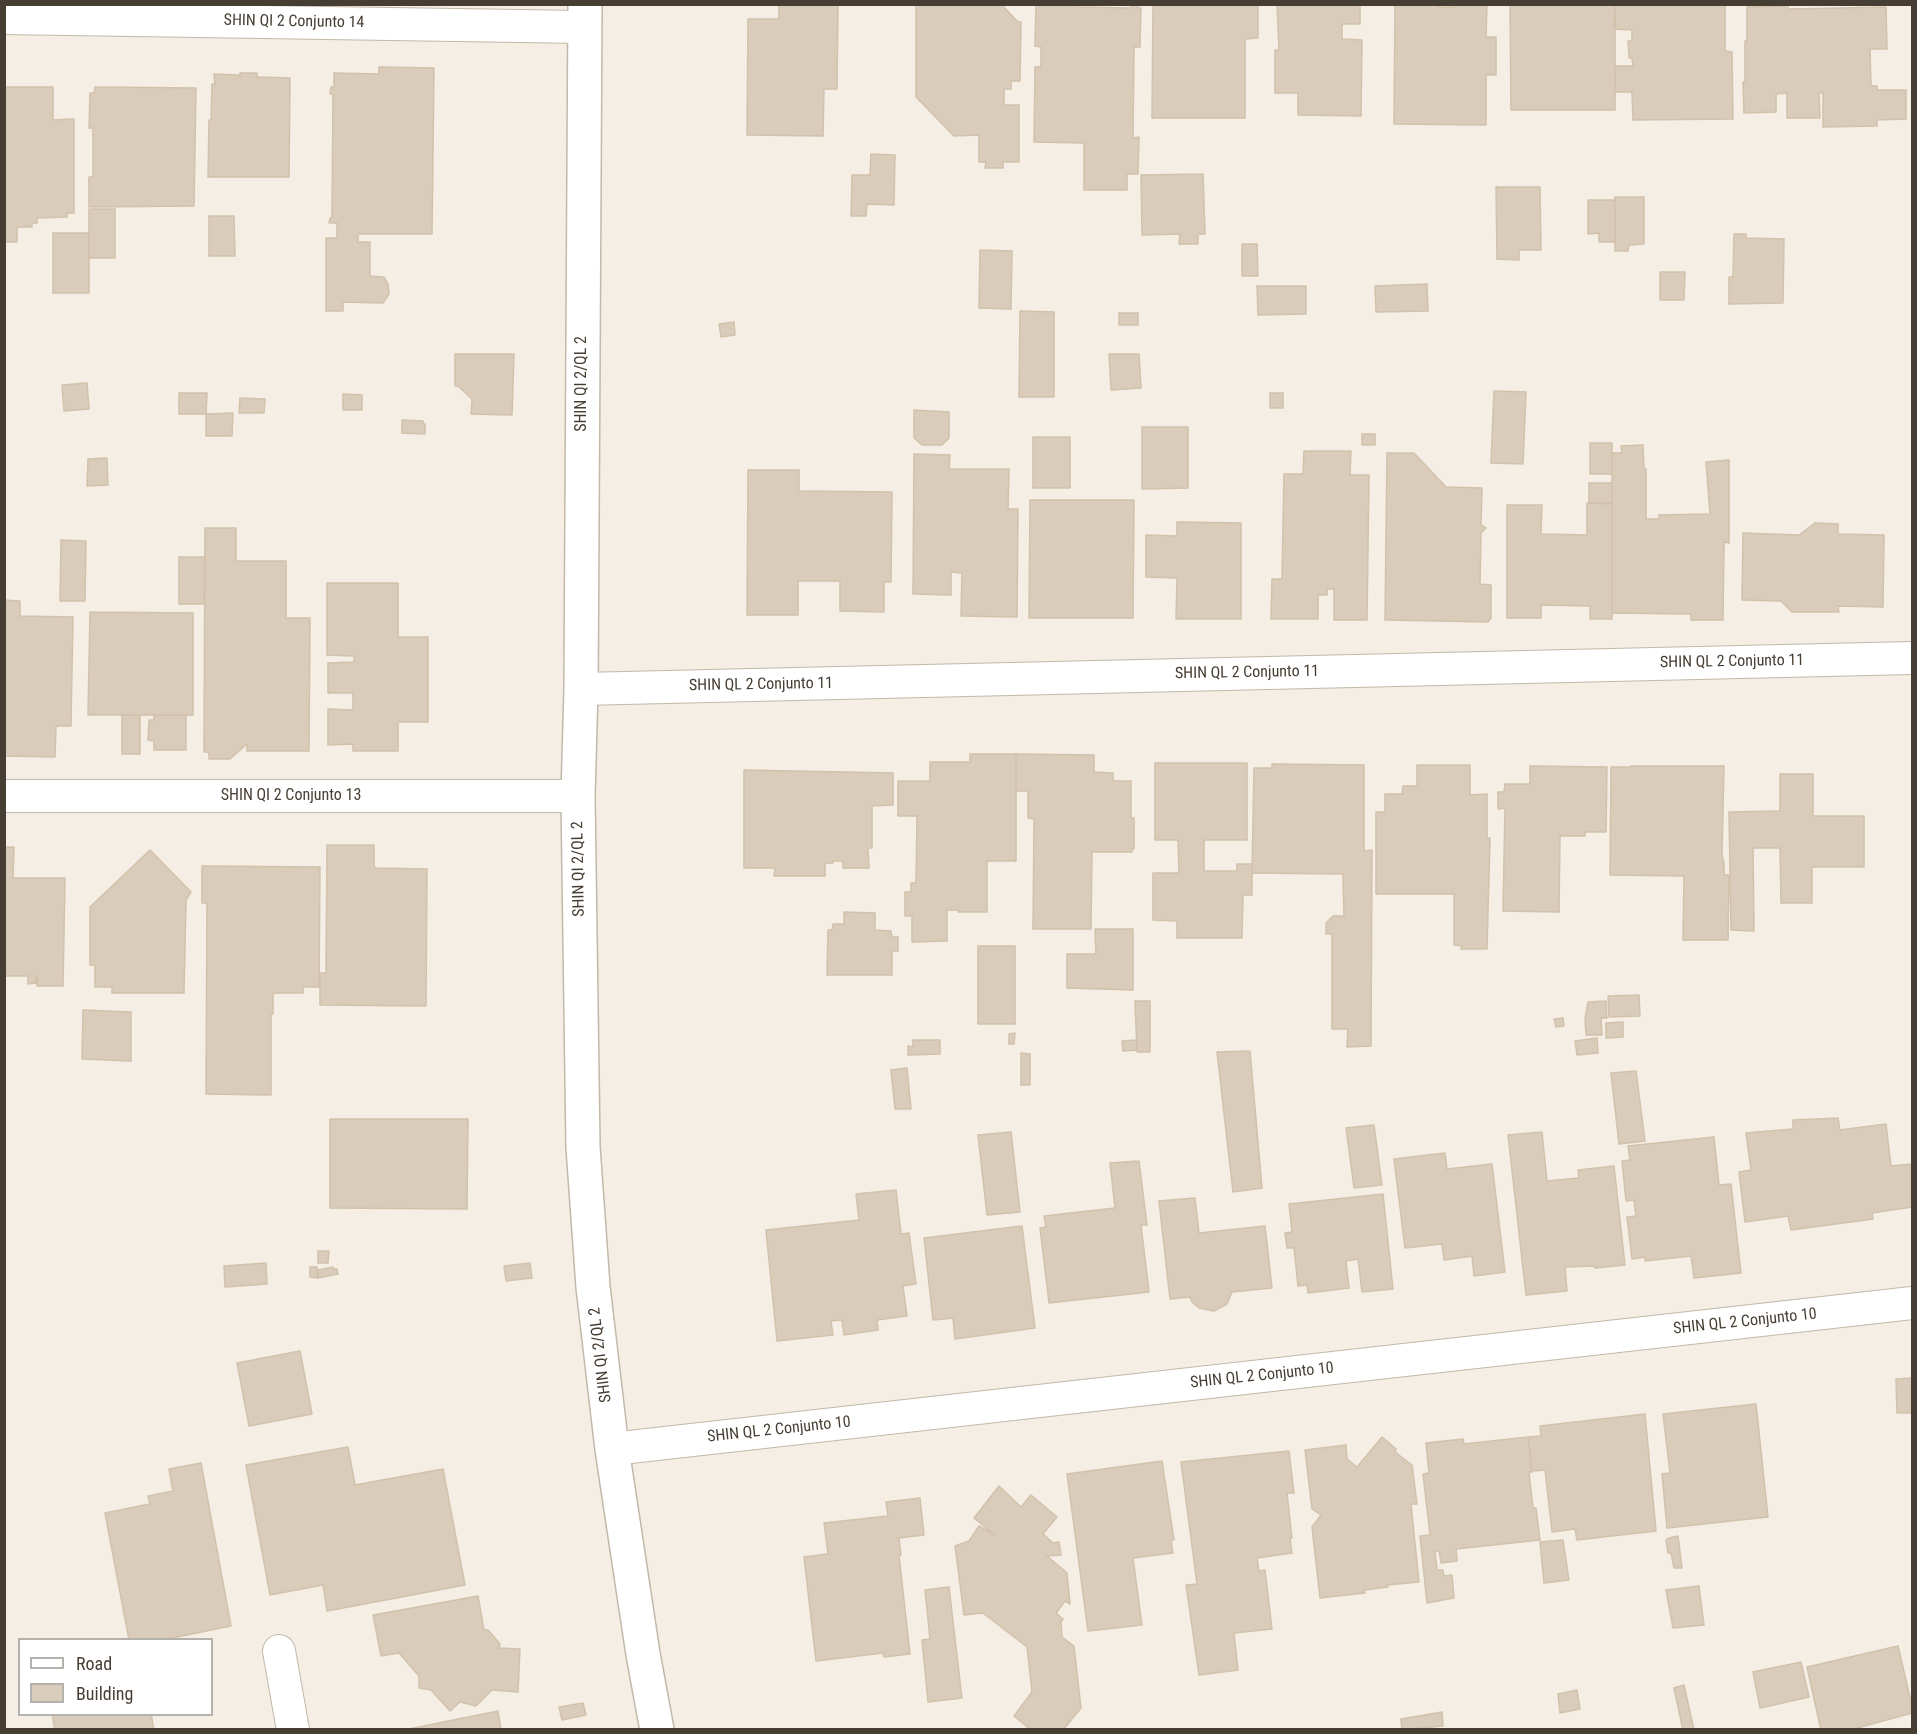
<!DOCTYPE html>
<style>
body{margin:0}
#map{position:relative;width:1917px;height:1734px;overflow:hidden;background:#f4eee4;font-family:"Roboto Condensed",sans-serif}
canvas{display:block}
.frame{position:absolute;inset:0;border:6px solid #473e33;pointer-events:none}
.legend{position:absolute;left:18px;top:1638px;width:195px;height:78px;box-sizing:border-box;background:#fff;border:2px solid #b5b2ad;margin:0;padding:8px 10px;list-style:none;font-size:18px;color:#473e33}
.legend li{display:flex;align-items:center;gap:12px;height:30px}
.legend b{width:30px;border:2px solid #b5b2ad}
</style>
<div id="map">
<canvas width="1917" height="1734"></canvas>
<div class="frame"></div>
<ul class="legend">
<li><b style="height:8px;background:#fff"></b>Road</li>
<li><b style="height:16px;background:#daccbb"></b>Building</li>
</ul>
</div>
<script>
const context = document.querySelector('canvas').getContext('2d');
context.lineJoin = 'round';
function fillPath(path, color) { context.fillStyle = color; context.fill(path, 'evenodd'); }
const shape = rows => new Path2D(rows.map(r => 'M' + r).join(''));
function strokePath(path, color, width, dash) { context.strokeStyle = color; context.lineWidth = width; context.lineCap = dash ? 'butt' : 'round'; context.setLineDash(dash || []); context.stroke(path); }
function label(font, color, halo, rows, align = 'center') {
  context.font = font + ' "Roboto Condensed",sans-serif'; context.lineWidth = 4.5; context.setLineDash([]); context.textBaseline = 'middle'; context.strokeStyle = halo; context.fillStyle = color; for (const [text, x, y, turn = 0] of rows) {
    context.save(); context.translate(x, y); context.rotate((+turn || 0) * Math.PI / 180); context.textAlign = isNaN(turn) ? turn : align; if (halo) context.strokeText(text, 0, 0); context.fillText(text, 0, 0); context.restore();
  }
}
const building = shape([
 [838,4,837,89,824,89,823,136,747,135,748,19,779,19,779,4,838,4],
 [916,4,1001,4,1018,22,1021,22,1020,81,1011,81,1011,89,1004,89,1004,105,1019,105,1019,162,1003,162,1003,168,985,168,986,162,979,162,979,135,954,136,916,97,916,4],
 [1039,4,1078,4,1078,7,1131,8,1131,4,1138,4,1138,8,1141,8,1140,47,1134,47,1133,138,1139,137,1138,174,1127,174,1127,190,1084,190,1084,143,1034,142,1035,67,1041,67,1041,47,1035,46,1036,6,1039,6,1039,4],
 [1153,4,1258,4,1258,38,1245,39,1245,118,1152,118,1153,4],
 [1277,4,1360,4,1360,24,1342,24,1342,39,1362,40,1361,116,1298,115,1298,93,1275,93,1275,50,1279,50,1277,4],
 [1395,4,1439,4,1438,7,1455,7,1455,4,1487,4,1486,37,1496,37,1496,75,1486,75,1486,125,1394,124,1395,4],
 [1510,4,1615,4,1615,110,1511,110,1510,4],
 [1615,4,1725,4,1725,51,1732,52,1733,119,1633,120,1632,92,1615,92,1615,66,1633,66,1632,58,1629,58,1628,41,1632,41,1632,30,1614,29,1615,4],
 [1788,6,1788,9,1886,7,1887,49,1870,49,1871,86,1877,86,1877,90,1906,90,1906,119,1877,120,1877,126,1823,127,1823,93,1819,93,1820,118,1787,118,1787,93,1776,94,1776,112,1744,113,1743,82,1745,82,1745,41,1747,42,1747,7,1788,6],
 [379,67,434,68,432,234,358,234,358,242,370,242,370,276,384,277,388,284,389,294,383,303,343,302,343,311,326,311,326,238,337,238,337,223,329,223,330,218,332,218,333,94,330,94,331,87,334,87,334,73,379,74,379,67],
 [240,73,257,73,257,77,290,78,289,177,208,177,209,120,211,120,212,84,215,85,214,74,238,75,240,77,240,73],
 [4,87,53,87,53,120,74,119,74,213,67,213,67,217,37,218,37,223,32,223,32,227,17,227,17,242,4,242,4,87],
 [95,87,196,88,194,206,89,207,89,177,93,177,93,128,89,128,90,93,94,93,95,87],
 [871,154,895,155,894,205,867,204,866,216,851,216,852,175,870,175,871,154],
 [1203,174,1205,234,1198,234,1198,244,1179,244,1180,234,1142,235,1141,175,1203,174],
 [1496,187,1540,187,1541,250,1519,250,1519,260,1497,259,1496,187],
 [1615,197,1644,197,1644,244,1629,245,1628,251,1615,251,1615,197],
 [1588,200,1615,200,1615,242,1599,242,1599,233,1588,234,1588,200],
 [89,209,115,209,115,258,89,258,89,209],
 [209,216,234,216,235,256,209,256,209,216],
 [53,233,89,233,89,293,53,293,53,233],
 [1734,234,1746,234,1746,238,1784,239,1783,303,1729,304,1729,277,1733,277,1734,234],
 [1242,244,1257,244,1258,276,1242,276,1242,244],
 [980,250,1012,251,1011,309,979,308,980,250],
 [1660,272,1685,272,1684,300,1660,300,1660,272],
 [1427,284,1428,311,1376,312,1375,286,1427,284],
 [1257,286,1306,286,1306,314,1258,315,1257,286],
 [1020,311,1054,312,1054,397,1019,397,1020,311],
 [1119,313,1138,313,1138,325,1119,325,1119,313],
 [734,322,735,335,721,337,719,324,734,322],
 [455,354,514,354,512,415,471,414,472,399,458,386,455,386,455,354],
 [1109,354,1139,354,1141,388,1111,390,1109,354],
 [87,383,89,409,64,411,62,385,87,383],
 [1494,391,1526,392,1523,464,1491,463,1494,391],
 [179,393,207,393,206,414,179,414,179,393],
 [1270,393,1283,393,1283,408,1270,408,1270,393],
 [343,394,362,395,362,410,343,410,343,394],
 [240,398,265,399,264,413,239,413,240,398],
 [914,410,949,412,949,438,942,445,922,445,914,438,914,410],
 [233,413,232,436,206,436,206,414,233,413],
 [402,420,423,421,423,424,425,424,425,434,402,433,402,420],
 [1142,427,1188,427,1188,488,1142,489,1142,427],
 [1362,434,1375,434,1375,445,1362,445,1362,434],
 [1033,437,1070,437,1070,488,1033,488,1033,437],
 [1590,443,1612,443,1612,474,1590,474,1590,443],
 [1643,445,1644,469,1646,469,1646,519,1659,519,1659,515,1710,514,1706,462,1729,460,1729,543,1724,542,1723,620,1691,620,1691,614,1612,613,1612,453,1622,453,1621,446,1643,445],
 [1304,451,1351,451,1350,475,1369,475,1367,620,1334,620,1334,589,1327,589,1327,595,1318,595,1318,619,1271,619,1272,579,1282,579,1284,474,1303,474,1304,451],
 [1387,453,1414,453,1446,487,1482,488,1481,525,1486,528,1481,533,1480,584,1491,585,1491,618,1488,622,1385,620,1387,453],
 [914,454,950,455,949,469,1009,469,1008,509,1018,509,1017,617,961,616,962,573,951,572,951,595,913,594,914,454],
 [107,458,108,485,87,486,88,459,107,458],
 [748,470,799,470,799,491,892,492,891,582,884,582,884,612,840,611,840,581,798,581,798,615,747,615,748,470],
 [1589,483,1612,483,1612,503,1589,503,1589,483],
 [1030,500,1134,500,1133,618,1029,618,1030,500],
 [1587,503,1612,504,1612,619,1590,619,1590,606,1541,605,1541,618,1507,618,1507,505,1542,505,1541,534,1587,535,1587,503],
 [1177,522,1241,523,1241,619,1176,619,1177,578,1146,577,1146,535,1177,536,1177,522],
 [1815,523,1838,524,1838,534,1884,535,1883,607,1838,606,1839,612,1792,612,1781,601,1742,600,1743,533,1799,535,1815,523],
 [205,528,236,528,236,561,286,561,286,618,310,618,309,751,247,751,247,744,230,759,209,759,209,752,204,752,205,528],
 [61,540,86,541,85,601,60,601,61,540],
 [179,557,205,557,204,604,179,604,179,557],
 [327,583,398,583,398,637,428,637,428,722,398,722,398,751,353,751,353,744,328,745,328,709,353,710,353,693,328,693,328,663,354,662,354,656,327,655,327,583],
 [4,600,20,601,20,616,73,617,71,726,56,726,55,757,4,756,4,600],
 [90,612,193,613,193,715,88,715,90,612],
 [122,715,140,715,140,754,122,754,122,715],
 [154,715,186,715,186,750,154,750,154,741,148,740,149,720,154,720,154,715],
 [970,754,1016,754,1016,861,987,861,987,912,958,912,958,910,947,910,947,941,912,942,912,916,905,916,905,892,911,892,911,883,916,883,917,816,898,816,898,781,930,781,930,762,970,762,970,754],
 [1016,754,1094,755,1094,772,1113,773,1113,781,1131,781,1131,818,1134,818,1134,849,1132,849,1132,852,1092,852,1091,929,1033,929,1034,819,1028,818,1028,791,1016,791,1016,754],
 [1155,763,1247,763,1247,840,1204,840,1204,871,1237,871,1237,864,1252,864,1252,895,1243,895,1242,938,1177,938,1177,921,1153,920,1153,873,1179,873,1178,840,1155,840,1155,763],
 [1272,764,1364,765,1364,851,1372,850,1371,1046,1347,1047,1348,1029,1332,1029,1332,934,1326,934,1326,923,1333,916,1344,916,1343,874,1252,873,1254,768,1272,768,1272,764],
 [1417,765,1470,765,1470,795,1487,794,1487,838,1490,838,1487,949,1461,949,1462,946,1454,945,1454,894,1376,894,1376,812,1385,812,1385,794,1402,794,1403,786,1417,786,1417,765],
 [1530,766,1607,767,1606,832,1585,832,1585,836,1560,836,1559,912,1503,911,1505,808,1498,809,1498,792,1504,792,1505,784,1530,784,1530,766],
 [1631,766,1724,766,1722,854,1723,860,1724,862,1724,875,1729,875,1728,940,1683,940,1684,876,1610,875,1611,767,1631,767,1631,766],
 [744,770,893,773,893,805,872,806,872,848,868,848,869,868,843,868,843,861,833,861,833,863,825,863,825,876,774,876,775,868,744,868,744,770],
 [1780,774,1813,774,1813,816,1864,816,1864,867,1812,867,1812,903,1781,903,1780,848,1753,848,1754,931,1731,930,1729,812,1780,811,1780,774],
 [327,845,374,845,374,866,376,868,427,869,426,1006,320,1005,320,973,326,973,327,845],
 [4,847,14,847,13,878,65,878,63,986,37,986,37,976,36,976,36,983,28,984,28,976,4,976,4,847],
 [150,850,191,892,186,900,184,993,112,993,112,987,95,987,95,965,90,965,90,907,150,850],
 [202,866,320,867,319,987,303,987,303,993,273,993,273,1014,271,1014,271,1095,206,1094,207,903,202,903,202,866],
 [844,912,875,913,875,930,891,931,892,937,898,937,898,951,892,951,892,975,827,975,828,930,832,930,833,924,844,924,844,912],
 [1095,929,1133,929,1133,990,1067,988,1067,954,1096,954,1095,929],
 [978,946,1015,946,1015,1024,978,1024,978,946],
 [1639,995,1640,1016,1609,1017,1608,996,1639,995],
 [1135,1001,1150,1001,1150,1052,1137,1052,1135,1001],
 [1606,1001,1607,1018,1601,1018,1602,1035,1586,1035,1585,1019,1588,1002,1606,1001],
 [83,1010,131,1012,131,1061,82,1059,83,1010],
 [1563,1018,1564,1026,1556,1027,1554,1019,1563,1018],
 [1623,1022,1623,1037,1606,1038,1606,1023,1623,1022],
 [1015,1033,1014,1044,1009,1044,1009,1034,1015,1033],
 [1597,1038,1598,1053,1577,1055,1575,1041,1597,1038],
 [913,1040,940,1040,940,1054,908,1055,908,1046,913,1047,913,1040],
 [1137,1040,1137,1050,1123,1051,1122,1041,1137,1040],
 [1250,1051,1262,1188,1233,1192,1217,1052,1250,1051],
 [1021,1053,1030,1054,1030,1085,1021,1085,1021,1053],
 [907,1068,911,1109,895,1109,891,1070,907,1068],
 [1636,1071,1645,1141,1619,1144,1611,1073,1636,1071],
 [1838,1118,1840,1130,1886,1124,1891,1166,1912,1164,1912,1207,1872,1213,1873,1219,1791,1230,1788,1216,1745,1222,1739,1172,1751,1170,1746,1133,1793,1129,1793,1120,1838,1118],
 [330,1119,468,1119,467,1209,330,1208,330,1119],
 [1374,1125,1382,1185,1354,1188,1346,1128,1374,1125],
 [1011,1132,1020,1212,987,1215,978,1135,1011,1132],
 [1542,1132,1547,1181,1579,1178,1578,1170,1614,1166,1625,1265,1595,1268,1594,1266,1565,1267,1567,1291,1526,1295,1508,1135,1542,1132],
 [1714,1137,1719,1185,1731,1184,1741,1273,1694,1278,1691,1256,1645,1261,1645,1257,1632,1259,1627,1217,1636,1216,1634,1200,1626,1201,1622,1161,1630,1160,1628,1146,1714,1137],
 [1445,1153,1447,1169,1492,1164,1505,1272,1474,1276,1472,1256,1444,1260,1442,1244,1405,1248,1394,1159,1445,1153],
 [1139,1161,1147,1225,1141,1225,1149,1292,1049,1303,1040,1228,1046,1227,1044,1216,1115,1208,1110,1163,1139,1161],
 [896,1190,901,1234,909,1233,916,1284,903,1286,907,1316,877,1320,878,1330,844,1335,842,1320,831,1321,833,1335,777,1341,766,1230,859,1220,856,1194,896,1190],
 [1383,1194,1393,1289,1362,1292,1358,1259,1346,1261,1349,1288,1308,1293,1307,1285,1298,1286,1294,1248,1287,1248,1285,1233,1292,1232,1289,1204,1383,1194],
 [1195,1198,1199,1233,1265,1226,1272,1288,1232,1292,1227,1304,1214,1311,1199,1308,1192,1302,1190,1297,1170,1299,1159,1201,1195,1198],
 [1022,1226,1035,1328,955,1339,953,1318,933,1320,924,1238,1022,1226],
 [318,1251,329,1251,328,1263,318,1263,318,1251],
 [266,1263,267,1284,225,1287,224,1266,266,1263],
 [530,1263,532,1278,506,1281,504,1266,530,1263],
 [310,1267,317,1267,318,1278,310,1277,310,1267],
 [333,1267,333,1269,337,1269,338,1274,318,1278,318,1270,333,1267],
 [300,1351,312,1414,249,1426,237,1363,300,1351],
 [1912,1378,1912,1413,1897,1413,1896,1379,1912,1378],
 [1756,1404,1768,1517,1667,1528,1662,1474,1670,1473,1663,1414,1756,1404],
 [1645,1414,1656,1531,1577,1540,1575,1529,1552,1532,1545,1470,1532,1471,1528,1437,1541,1436,1540,1426,1645,1414],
 [1382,1437,1396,1449,1395,1452,1412,1465,1417,1504,1411,1504,1419,1582,1387,1585,1388,1587,1364,1590,1365,1593,1320,1598,1312,1527,1321,1515,1312,1509,1305,1450,1346,1445,1347,1459,1357,1467,1382,1437],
 [1528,1437,1532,1472,1529,1472,1533,1508,1536,1508,1540,1540,1456,1549,1457,1561,1441,1563,1439,1551,1435,1551,1437,1570,1443,1570,1444,1576,1452,1575,1454,1598,1427,1603,1420,1536,1430,1535,1423,1474,1429,1473,1426,1443,1463,1439,1464,1444,1528,1437],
 [348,1447,355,1485,443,1469,465,1585,327,1611,323,1585,270,1595,246,1465,348,1447],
 [1289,1451,1294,1493,1287,1493,1292,1538,1290,1538,1292,1553,1257,1558,1259,1571,1265,1570,1272,1629,1234,1633,1238,1670,1199,1675,1186,1585,1197,1584,1181,1462,1289,1451],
 [1162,1461,1174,1540,1171,1540,1173,1553,1133,1558,1142,1625,1088,1631,1067,1474,1162,1461],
 [201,1463,231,1626,162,1640,129,1640,105,1513,150,1504,148,1496,173,1491,169,1469,201,1463],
 [999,1486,1021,1507,1031,1495,1057,1517,1043,1534,1053,1543,1059,1542,1061,1555,1047,1556,1067,1573,1070,1604,1065,1601,1056,1613,1063,1619,1061,1622,1062,1637,1074,1646,1081,1708,1063,1730,1031,1730,1014,1716,1032,1692,1027,1647,983,1613,964,1615,955,1546,969,1541,979,1526,995,1535,974,1518,999,1486],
 [920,1498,924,1535,899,1538,901,1555,899,1555,910,1654,884,1657,883,1653,816,1661,804,1557,828,1554,824,1523,888,1516,886,1502,920,1498],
 [1678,1536,1682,1568,1674,1568,1671,1553,1668,1553,1666,1540,1669,1538,1678,1536],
 [1563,1540,1569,1580,1544,1583,1540,1542,1563,1540],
 [1699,1586,1704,1625,1673,1628,1666,1590,1699,1586],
 [949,1587,962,1698,928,1702,922,1640,930,1639,925,1590,949,1587],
 [478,1596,484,1630,488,1630,500,1644,499,1648,520,1649,518,1692,492,1690,476,1706,460,1702,450,1711,431,1690,419,1688,419,1676,399,1653,381,1656,373,1615,478,1596],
 [1898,1646,1912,1706,1912,1713,1850,1730,1821,1730,1807,1667,1898,1646],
 [1801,1662,1809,1697,1760,1708,1753,1672,1801,1662],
 [1684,1685,1694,1730,1683,1730,1674,1688,1684,1685],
 [1577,1690,1580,1709,1560,1713,1558,1694,1577,1690],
 [583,1703,586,1715,562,1720,559,1707,583,1703],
 [498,1711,501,1730,404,1730,498,1711],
 [1442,1712,1443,1726,1402,1730,1401,1719,1442,1712],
 [52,1714,151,1714,154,1730,55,1730,52,1714]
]);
fillPath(building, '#daccbb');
strokePath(building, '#d2c1ab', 1.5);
const minor = shape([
 [4,18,584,27],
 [581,689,1912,658],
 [4,796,578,796],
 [612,1449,1912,1303],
 [279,1651,293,1730]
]);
const tertiary = shape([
 [585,4,581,689,578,796,583,1147,593,1287,612,1449,643,1654,657,1730]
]);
strokePath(minor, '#c3b8a9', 34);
strokePath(tertiary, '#c3b8a9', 36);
strokePath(minor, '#fff', 32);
strokePath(tertiary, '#fff', 33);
label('16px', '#473e33', '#fff', [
 ["SHIN QI 2 Conjunto 14",294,22,1],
 ["SHIN QI 2/QL 2",582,384,-90],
 ["SHIN QL 2 Conjunto 11",1732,662,-1],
 ["SHIN QL 2 Conjunto 11",1247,673,-1],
 ["SHIN QL 2 Conjunto 11",761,685,-1],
 ["SHIN QI 2 Conjunto 13",291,796],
 ["SHIN QI 2/QL 2",579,869,-91],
 ["SHIN QL 2 Conjunto 10",1745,1322,-6],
 ["SHIN QI 2/QL 2",601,1355,-97],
 ["SHIN QL 2 Conjunto 10",1262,1376,-6],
 ["SHIN QL 2 Conjunto 10",779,1430,-6]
]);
</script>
